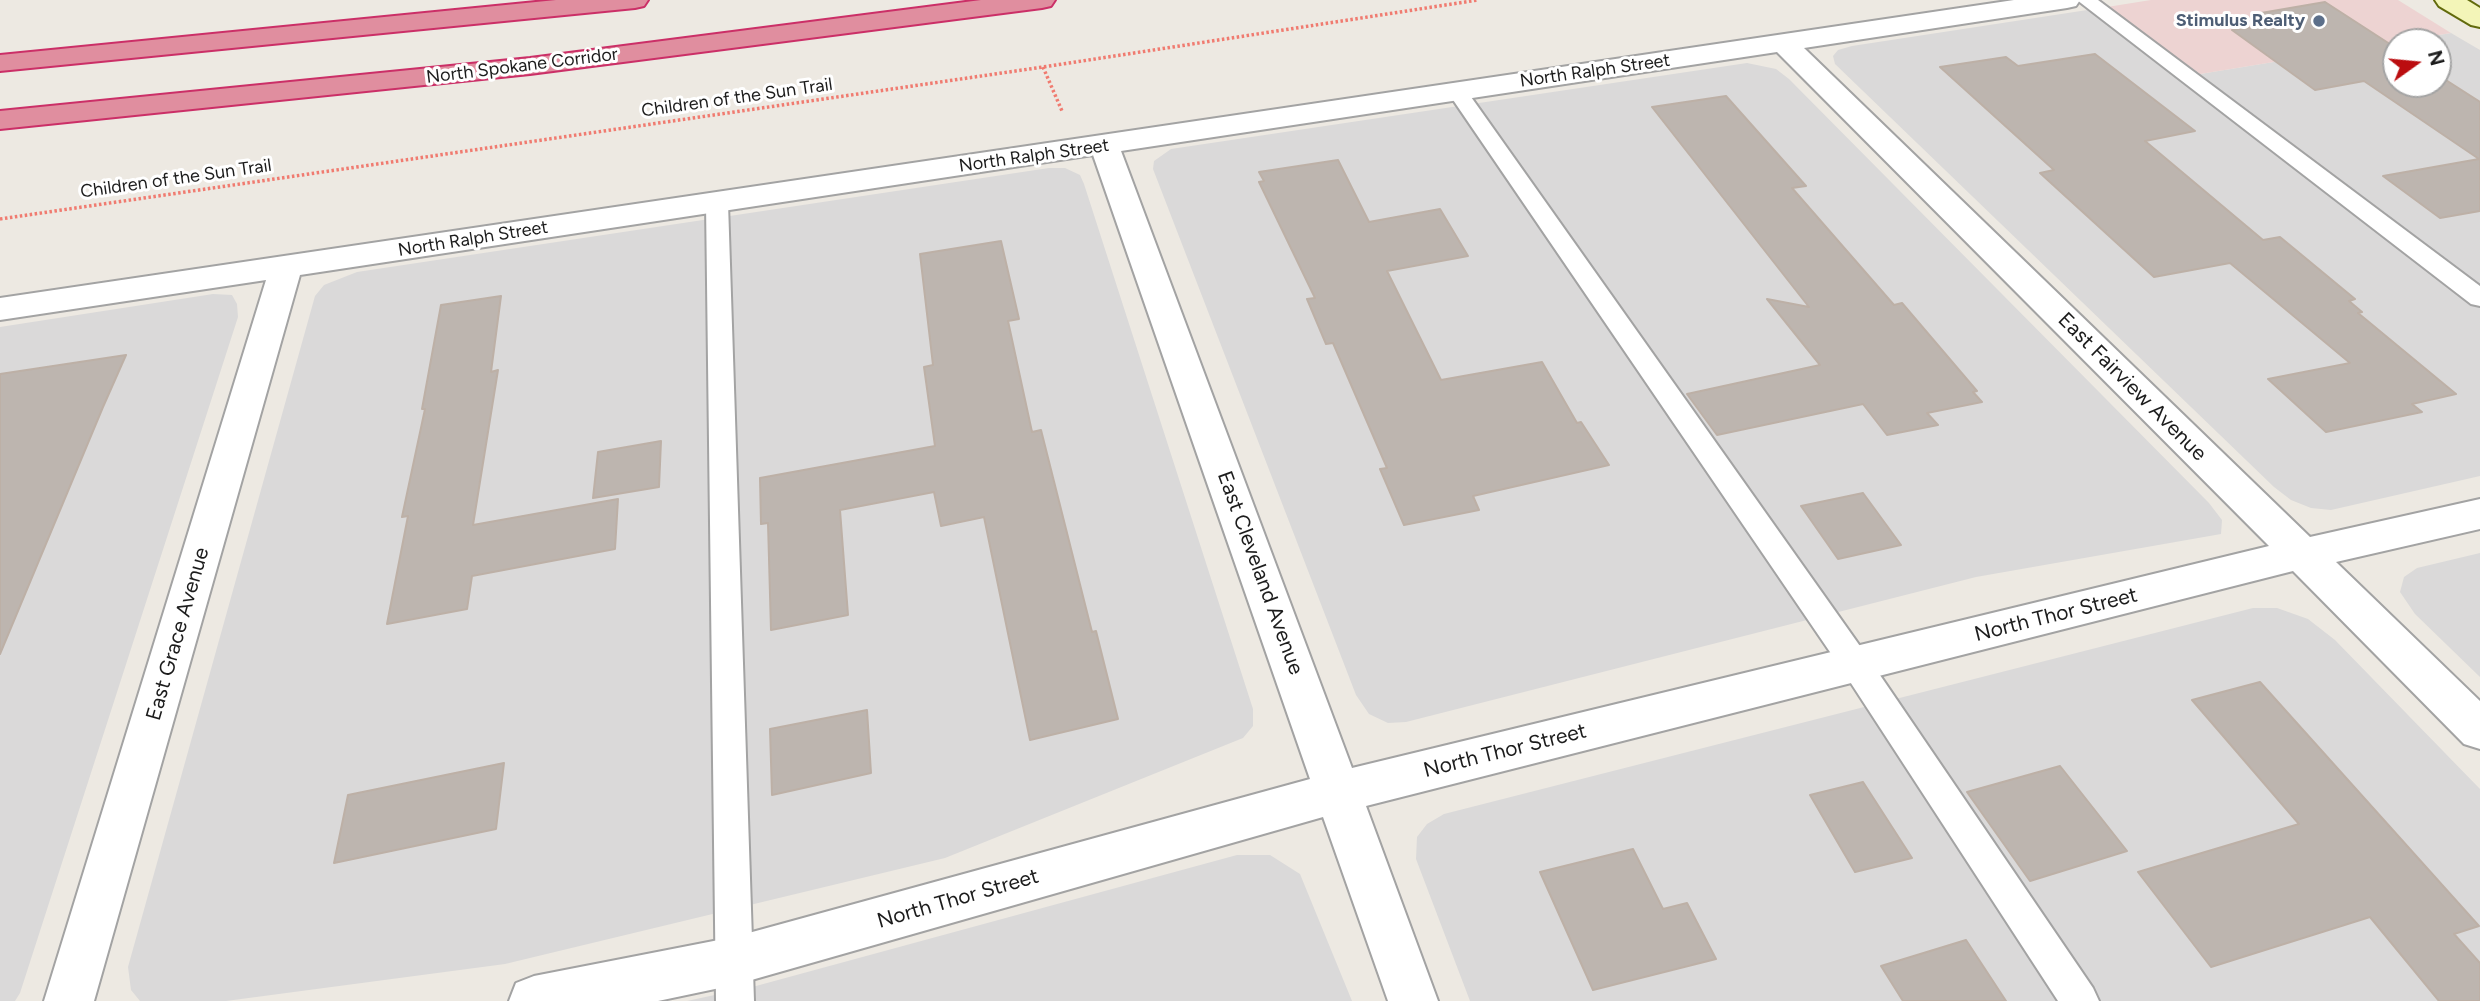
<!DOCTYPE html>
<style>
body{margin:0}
#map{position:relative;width:2480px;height:1001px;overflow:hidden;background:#ede9e2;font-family:Figtree,sans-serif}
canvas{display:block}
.north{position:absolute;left:2382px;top:28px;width:70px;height:70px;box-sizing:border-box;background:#fff;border:2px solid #a4a4a4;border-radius:50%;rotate:75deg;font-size:19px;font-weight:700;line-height:28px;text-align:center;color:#1c1c1c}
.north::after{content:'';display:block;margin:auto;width:24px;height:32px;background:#bb0d10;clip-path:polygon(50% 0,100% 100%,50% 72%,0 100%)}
</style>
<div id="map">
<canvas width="2480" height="1001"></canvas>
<div class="north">N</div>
</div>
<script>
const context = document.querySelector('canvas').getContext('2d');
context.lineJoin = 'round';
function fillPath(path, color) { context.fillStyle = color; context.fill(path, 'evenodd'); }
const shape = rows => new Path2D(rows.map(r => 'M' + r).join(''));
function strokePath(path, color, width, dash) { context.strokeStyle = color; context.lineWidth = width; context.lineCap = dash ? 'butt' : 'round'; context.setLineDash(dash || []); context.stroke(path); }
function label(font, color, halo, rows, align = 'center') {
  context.font = font + ' Figtree,sans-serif'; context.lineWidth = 6; context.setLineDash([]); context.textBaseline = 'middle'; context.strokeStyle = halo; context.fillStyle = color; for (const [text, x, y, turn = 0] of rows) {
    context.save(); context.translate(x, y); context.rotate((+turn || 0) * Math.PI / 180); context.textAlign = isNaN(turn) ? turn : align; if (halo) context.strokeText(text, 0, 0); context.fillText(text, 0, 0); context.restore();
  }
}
fillPath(shape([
 [2107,7,2200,74,2451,33,2480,50,2480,476,2331,510,2311,508,2291,500,2274,487,1835,64,1833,56,1838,50,1852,46],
 [2396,42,2438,42,2438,84,2396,84],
 [1747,63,1776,69,1789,79,2209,503,2222,520,2221,534,1976,577,1406,722,1388,723,1369,714,1356,695,1153,169,1154,161,1171,149],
 [1049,168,1065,168,1080,175,1084,184,1253,709,1253,726,1243,738,945,858,505,964,226,1001,140,1001,131,990,128,967,315,296,324,285,357,272],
 [213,294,232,295,237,304,238,317,20,993,15,1001,0,1001,0,327],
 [2480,553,2480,677,2415,614,2400,592,2404,577,2417,568],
 [2253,608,2277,608,2308,619,2335,640,2480,789,2480,1001,1470,1001,1416,859,1417,837,1427,824,1444,814],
 [1237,855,1270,855,1300,874,1352,1001,687,1001,756,986]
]), '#dad9d9');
fillPath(shape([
 [2151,0,2398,0,2451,33,2200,74,2107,7]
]), '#edd3d2');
const building = shape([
 [2325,2,2396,48,2396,84,2438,84,2438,75,2480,102,2480,211,2440,218,2383,176,2479,159,2364,81,2315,90,2232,30,2277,24,2261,13,2325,2],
 [2095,54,2195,131,2145,141,2263,240,2280,237,2355,299,2349,301,2362,312,2358,313,2456,394,2412,404,2422,412,2326,432,2268,379,2350,363,2230,263,2154,277,2040,173,2054,170,1940,67,2006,57,2018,66,2095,54],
 [1726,96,1806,186,1792,188,1894,305,1902,303,1977,391,1973,392,1982,402,1927,413,1938,425,1887,435,1863,404,1717,435,1687,394,1820,365,1767,299,1809,307,1652,107,1726,96],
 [1338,160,1369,222,1440,209,1468,256,1387,271,1441,380,1542,362,1577,423,1581,422,1609,465,1473,496,1479,510,1404,525,1380,469,1387,468,1333,343,1326,344,1307,299,1315,298,1259,182,1264,181,1259,172,1338,160],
 [1001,241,1019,319,1008,321,1032,432,1041,430,1092,632,1096,631,1118,719,1030,740,984,517,941,526,934,492,840,510,848,615,771,630,768,523,761,524,760,478,935,446,924,367,933,365,920,254,1001,241],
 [501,296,491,372,498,370,473,525,618,499,615,549,472,576,467,609,387,624,408,516,402,517,425,409,422,409,441,305,501,296],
 [126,355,103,407,0,654,0,374,126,355],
 [661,441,659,487,593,498,598,452,661,441],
 [1863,493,1901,545,1838,559,1801,506,1863,493],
 [2260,682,2479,926,2454,934,2480,963,2480,1001,2439,1001,2370,917,2211,967,2138,872,2299,824,2192,700,2260,682],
 [867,710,871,773,772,795,770,729,867,710],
 [504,763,496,829,334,863,348,795,504,763],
 [2060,766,2127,851,2030,881,1967,792,2060,766],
 [1863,782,1912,858,1855,872,1810,795,1863,782],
 [1633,849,1663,909,1687,903,1716,959,1593,990,1540,872,1633,849],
 [1966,940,2006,1001,1903,1001,1881,966,1966,940]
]);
fillPath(building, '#bdb5af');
strokePath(building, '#bdb0a6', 2);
const service = shape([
 [2077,0,2098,0,2480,286,2480,306,2471,304,2077,0],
 [1457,85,1464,87,1867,656,2093,988,2099,1001,2058,1001,1845,674,1447,91,1450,87,1457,85],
 [717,196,725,198,728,203,754,1001,716,1001,706,203,709,198,717,196]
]);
const minor = shape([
 [2014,0,2080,0,2076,6,2067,8,1804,48,2310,537,2480,499,2480,529,2336,562,2480,701,2480,749,2464,744,2293,571,1366,806,1438,1001,1388,1001,1323,817,734,985,658,1001,509,1001,516,983,534,976,734,937,1310,779,1093,155,300,275,94,1001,44,1001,266,280,0,320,0,298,2014,0],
 [1777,52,2269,546,1352,768,1121,151,1777,52]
]);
const secondary = shape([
 [2435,0,2467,0,2480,8,2480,27,2471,25,2439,6,2435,0]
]);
const motorway = shape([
 [556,0,648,0,644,6,635,8,0,71,0,55,556,0],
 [981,0,1055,0,1051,6,1042,8,530,74,0,129,0,111,530,58,981,0]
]);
strokePath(service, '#a3a3a3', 4);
strokePath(minor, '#a3a3a3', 4);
strokePath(secondary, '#626a0c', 4);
strokePath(motorway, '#cb2f67', 4);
strokePath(shape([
 [1043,67,1062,111],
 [0,219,1043,67,1478,0]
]), '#f07b70', 3.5, [2.5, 2.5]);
fillPath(service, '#fff');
fillPath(minor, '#fff');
fillPath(secondary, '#f3f5b8');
fillPath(motorway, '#e08e9f');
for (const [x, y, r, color] of [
 [2319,21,7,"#5c6f8a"]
]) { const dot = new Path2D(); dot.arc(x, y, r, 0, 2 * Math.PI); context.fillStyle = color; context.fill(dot); strokePath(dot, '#fff', 2.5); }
label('bold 18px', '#4e5e75', '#fff', [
 ["Stimulus Realty",2305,21]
], 'right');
label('18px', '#1c1c1c', '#fff', [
 ["North Spokane Corridor",522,66,-7],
 ["North Ralph Street",1595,71,-8],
 ["Children of the Sun Trail",737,98,-8],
 ["North Ralph Street",1034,156,-8],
 ["Children of the Sun Trail",176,179,-8],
 ["North Ralph Street",473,239,-9]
]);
label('21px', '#1c1c1c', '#fff', [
 ["East Fairview Avenue",2132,387,45],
 ["East Cleveland Avenue",1260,573,70],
 ["North Thor Street",2056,615,-14],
 ["East Grace Avenue",178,634,-74],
 ["North Thor Street",1505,751,-14],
 ["North Thor Street",958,899,-16]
]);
</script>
